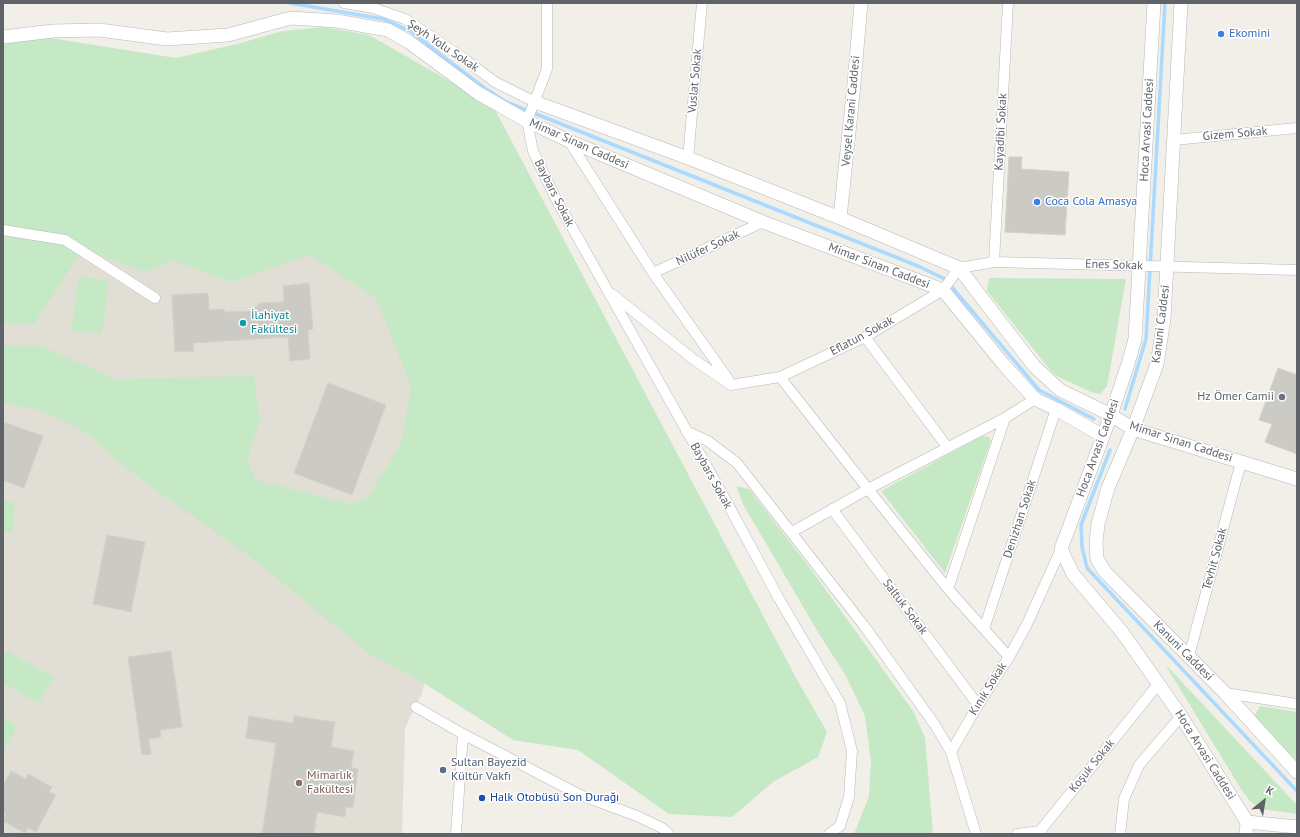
<!DOCTYPE html>
<meta charset="utf-8">
<style>
body{margin:0}
#map{position:relative;width:1300px;height:837px;overflow:hidden;background:#f1efe8;font-family:"PT Sans",sans-serif}
canvas{display:block}
.frame{position:absolute;inset:0;border:4px solid #5f6368;pointer-events:none}
.north{position:absolute;left:1244px;top:781px;width:40px;height:40px;-webkit-text-stroke:3px #fff;paint-order:stroke;rotate:30deg;font-size:11px;font-weight:700;line-height:16px;text-align:center;color:#5f6368}
.north::after{content:'';display:block;margin:auto;width:14px;height:18px;background:#5f6368;clip-path:polygon(50% 0,100% 100%,50% 72%,0 100%)}
</style>
<div id="map">
<canvas width="1300" height="837"></canvas>
<div class="frame"></div>
<div class="north">K</div>
</div>
<script>
const context = document.querySelector('canvas').getContext('2d');
context.lineJoin = 'round';
function fillPath(path, color) { context.fillStyle = color; context.fill(path, 'evenodd'); }
const shape = rows => new Path2D(rows.map(r => 'M' + r).join(''));
function strokePath(path, color, width, dash) { context.strokeStyle = color; context.lineWidth = width; context.lineCap = dash ? 'butt' : 'round'; context.setLineDash(dash || []); context.stroke(path); }
function label(font, color, halo, rows, align = 'center') {
  context.font = font + ' "PT Sans",sans-serif'; context.lineWidth = 3; context.setLineDash([]); context.textBaseline = 'middle'; context.strokeStyle = halo; context.fillStyle = color; for (const [text, x, y, turn = 0] of rows) {
    context.save(); context.translate(x, y); context.rotate((+turn || 0) * Math.PI / 180); context.textAlign = isNaN(turn) ? turn : align; if (halo) context.strokeText(text, 0, 0); context.fillText(text, 0, 0); context.restore();
  }
}
fillPath(shape([
 [211,176,475,272,423,691,405,728,402,834,3,834,3,251]
]), '#e1ded6');
fillPath(shape([
 [324,27,369,35,493,106,795,676,827,732,818,757,773,782,732,817,669,814,578,750,513,740,419,680,370,654,247,554,164,496,115,459,94,439,81,429,39,410,3,403,3,345,40,345,116,379,254,376,260,420,247,460,256,480,351,504,369,496,401,444,411,386,376,298,310,255,231,282,174,261,145,272,83,249,33,325,3,322,3,32,6,31,176,58,237,44,283,31],
 [79,276,109,281,102,334,71,330],
 [989,278,1126,279,1107,386,1100,394,1091,392,1059,377,1052,372,987,291],
 [982,436,989,437,991,440,945,573,881,491],
 [736,486,749,489,810,568,913,711,925,738,933,834,854,834,869,796,871,761,865,716,846,676,821,637,744,506],
 [3,499,15,504,12,533,3,530],
 [7,651,54,677,39,703,3,683,3,658],
 [1165,664,1297,805,1297,814,1261,809,1249,800,1241,789],
 [1260,706,1297,712,1297,761,1253,718],
 [3,718,17,726,3,753]
]), '#c5e8c5');
strokePath(shape([
 [290,3,383,19,410,31,483,87,506,102,918,266,945,279,1039,390,1094,419],
 [1125,409,1146,339,1165,3],
 [1110,450,1081,525,1082,547,1087,568,1297,791]
]), '#aadaff', 3.5);
const building = shape([
 [1009,157,1022,157,1021,169,1069,172,1065,235,1005,232,1009,157],
 [309,283,313,329,308,330,310,359,290,361,288,337,193,343,194,351,175,352,172,295,208,293,209,310,224,309,225,312,253,311,253,308,257,307,259,303,284,302,283,286,309,283],
 [1278,368,1297,375,1297,454,1265,442,1272,424,1259,420,1278,368],
 [328,383,386,405,352,495,294,473,328,383],
 [3,422,43,436,24,488,3,480,3,422],
 [107,535,145,542,131,612,93,604,107,535],
 [171,651,182,727,160,730,161,737,149,739,151,754,142,755,128,657,171,651],
 [249,716,293,723,294,716,335,722,331,747,354,751,351,768,358,769,353,808,346,807,345,817,317,812,314,834,262,834,276,743,246,738,249,716],
 [11,771,26,779,28,774,52,787,49,792,56,795,36,832,28,828,25,833,3,821,6,813,3,812,3,786,11,771]
]);
fillPath(building, '#cccac5');
strokePath(building, '#d6d1c6', 1);
const minor = shape([
 [344,3,373,8,405,19,463,58,495,82,535,102],
 [547,3,547,69,527,121,533,151,556,199,724,497,778,597,840,703,852,751,849,797,840,826,829,834],
 [1174,140,1297,128],
 [569,141,653,273,728,379],
 [688,158,702,3],
 [3,230,65,240,155,298],
 [994,262,1008,3],
 [653,273,763,222],
 [612,294,693,359,731,385,780,377,868,489,948,589,1009,657],
 [865,337,948,448],
 [780,377,865,337,943,290,959,268,994,262,1297,270],
 [686,431,708,441,737,463,865,627,935,725,951,752],
 [832,509,978,705],
 [792,532,868,489,1005,418,1035,399],
 [948,589,1005,418],
 [984,629,1056,409],
 [1189,656,1241,462],
 [1225,693,1297,704],
 [416,707,463,734,580,795,637,816,662,828,669,834],
 [456,834,463,734],
 [976,834,951,752,978,705,1009,657,1027,624,1061,549],
 [1017,834,1040,831,1159,683],
 [1120,834,1124,799,1139,765,1181,716]
]);
const tertiary = shape([
 [1154,3,1135,339,1128,364,1111,415,1061,549,1073,574,1122,632,1181,716,1247,822,1246,834],
 [1181,3,1164,319,1157,364,1133,429,1108,488,1098,524,1096,542,1097,559,1105,572,1225,693,1297,772],
 [3,37,53,31,99,30,167,39,228,35,291,18,337,21,388,30,409,42,478,93,527,121,569,141,763,222,943,290,1004,365,1035,399,1056,409,1103,436],
 [535,102,688,158,840,218,959,268,1034,366,1060,390,1111,415,1133,429,1297,479],
 [840,218,854,84,861,3],
 [1247,822,1297,827]
]);
strokePath(minor, '#b5b8bc', 11);
strokePath(tertiary, '#b5b8bc', 14);
strokePath(minor, '#fff', 10);
strokePath(tertiary, '#fff', 13);
for (const [x, y, r, color] of [
 [1221,34,4,"#3f7fe0"],
 [1037,202,4,"#3f7fe0"],
 [243,323,4,"#0f9aa8"],
 [1282,397,4,"#6b7280"],
 [443,770,4,"#5c6f8a"],
 [299,783,4,"#8d6e63"],
 [482,798,4,"#1a4fb4"]
]) { const dot = new Path2D(); dot.arc(x, y, r, 0, 2 * Math.PI); context.fillStyle = color; context.fill(dot); strokePath(dot, '#fff', 1.5); }
label('12px', '#366cbe', '#fff', [
 ["Ekomini",1229,34],
 ["Coca Cola Amasya",1045,202]
], 'left');
label('12px', '#5f6368', '#fff', [
 ["Şeyh Yolu Sokak",443,46,34],
 ["Vuslat Sokak",695,81,-85],
 ["Veysel Karani Caddesi",851,111,-85],
 ["Hoca Arvasi Caddesi",1147,130,-87],
 ["Kayadibi Sokak",1001,132,-87],
 ["Gizem Sokak",1235,134,-5],
 ["Mimar Sinan Caddesi",579,144,24],
 ["Baybars Sokak",554,193,63],
 ["Nilüfer Sokak",708,248,-25],
 ["Enes Sokak",1114,265,2],
 ["Mimar Sinan Caddesi",879,266,21],
 ["Kanuni Caddesi",1161,324,-83],
 ["Eflatun Sokak",862,336,-28],
 ["Mimar Sinan Caddesi",1181,442,18],
 ["Hoca Arvasi Caddesi",1098,448,-70],
 ["Baybars Sokak",711,476,61],
 ["Denizhan Sokak",1020,519,-72],
 ["Tevhit Sokak",1215,559,-75],
 ["Saltuk Sokak",905,607,53],
 ["Kanuni Caddesi",1183,651,45],
 ["Kınık Sokak",988,689,-58],
 ["Hoca Arvasi Caddesi",1205,755,58],
 ["Koşuk Sokak",1092,766,-51]
]);
label('12px', '#0d838f', '#fff', [
 ["İlahiyat",251,316],
 ["Fakültesi",251,330]
], 'left');
label('12px', '#5b616d', '#fff', [
 ["Hz Ömer Camii",1274,397]
], 'right');
label('12px', '#4e5e75', '#fff', [
 ["Sultan Bayezid",451,763],
 ["Kültür Vakfı",451,777]
], 'left');
label('12px', '#785e54', '#fff', [
 ["Mimarlık",307,776],
 ["Fakültesi",307,790]
], 'left');
label('12px', '#164399', '#fff', [
 ["Halk Otobüsü Son Durağı",490,798]
], 'left');
</script>
